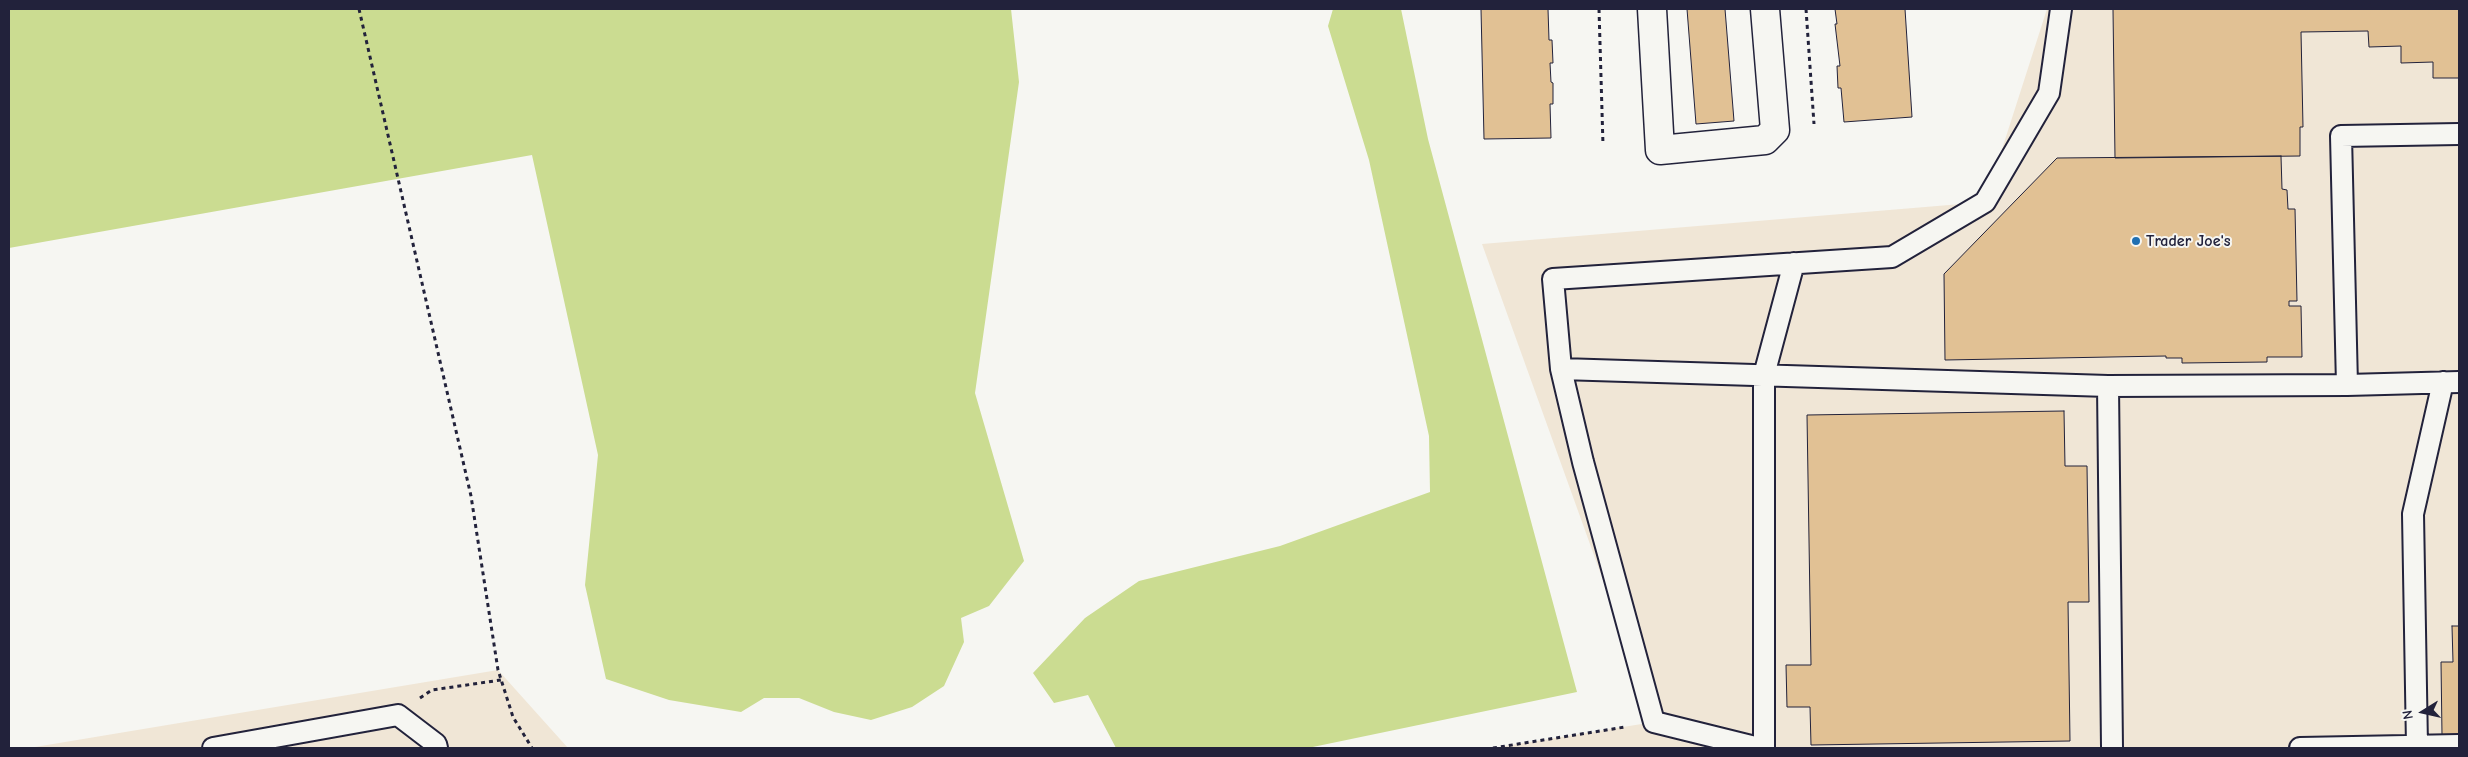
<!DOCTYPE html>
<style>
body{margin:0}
#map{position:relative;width:2468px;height:757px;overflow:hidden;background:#f6f6f2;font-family:"Comic Neue",sans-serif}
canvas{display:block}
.frame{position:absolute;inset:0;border:10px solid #22223b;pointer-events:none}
.north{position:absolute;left:2398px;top:687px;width:50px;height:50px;-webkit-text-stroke:4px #f6f6f2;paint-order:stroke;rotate:260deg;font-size:14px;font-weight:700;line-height:20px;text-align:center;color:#22223b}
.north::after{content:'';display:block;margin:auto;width:18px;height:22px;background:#22223b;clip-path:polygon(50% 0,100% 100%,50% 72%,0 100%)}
</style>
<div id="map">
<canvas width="2468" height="757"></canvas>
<div class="frame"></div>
<div class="north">N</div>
</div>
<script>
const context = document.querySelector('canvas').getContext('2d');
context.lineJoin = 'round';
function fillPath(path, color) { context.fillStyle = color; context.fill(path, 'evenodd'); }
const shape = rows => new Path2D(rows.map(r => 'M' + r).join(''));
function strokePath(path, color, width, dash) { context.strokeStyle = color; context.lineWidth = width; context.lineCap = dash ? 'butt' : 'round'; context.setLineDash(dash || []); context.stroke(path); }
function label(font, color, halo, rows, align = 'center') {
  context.font = font + ' "Comic Neue",sans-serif'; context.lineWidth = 4; context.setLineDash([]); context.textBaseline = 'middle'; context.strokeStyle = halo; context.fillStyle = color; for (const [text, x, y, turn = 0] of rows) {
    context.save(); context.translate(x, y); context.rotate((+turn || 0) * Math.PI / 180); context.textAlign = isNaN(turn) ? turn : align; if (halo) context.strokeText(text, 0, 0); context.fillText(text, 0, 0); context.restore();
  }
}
fillPath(shape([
 [2047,9,2459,9,2459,748,1493,748,1654,722,1482,244,1985,202],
 [498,670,568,748,29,748]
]), '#f0e6d6');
fillPath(shape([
 [9,9,1011,9,1019,82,975,393,1024,561,989,606,961,618,964,642,944,686,912,707,871,720,834,712,799,698,764,698,741,712,669,700,606,679,585,585,598,455,532,155,9,248],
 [1333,9,1401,9,1428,139,1577,692,1308,748,1116,748,1088,695,1054,703,1033,673,1085,618,1139,581,1280,546,1430,492,1429,436,1369,160,1328,26]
]), '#cbdc91');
const building = shape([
 [1481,9,1548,9,1549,40,1552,40,1553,63,1550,63,1551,82,1553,83,1553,104,1550,104,1551,138,1484,139,1481,9],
 [1687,9,1725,9,1734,121,1696,124,1687,9],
 [1835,9,1905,9,1912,117,1844,122,1841,88,1838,88,1837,66,1840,66,1835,24,1837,24,1835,9],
 [2113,9,2459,9,2459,78,2433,78,2433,62,2401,63,2401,46,2369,47,2368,31,2301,32,2303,127,2300,127,2300,156,2115,158,2113,9],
 [2281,156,2282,189,2287,190,2288,209,2295,209,2297,301,2289,301,2289,306,2301,306,2302,357,2267,357,2267,362,2182,363,2182,358,2166,358,2166,356,1945,360,1944,274,2057,158,2281,156],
 [2064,411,2065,466,2087,466,2089,602,2068,602,2070,741,1811,745,1810,707,1787,707,1786,665,1811,665,1807,415,2064,411],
 [2452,626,2459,626,2459,735,2442,735,2441,662,2453,662,2452,626]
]);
fillPath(building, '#e1c194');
strokePath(building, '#22223b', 1);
const lane = shape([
 [1561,369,2108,386,2347,385,2459,382],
 [2347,385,2341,136,2459,134],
 [2108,386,2112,748],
 [2417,746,2413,514,2443,382],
 [213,748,398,715,436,744,437,748],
 [1759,748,1654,722,1583,462,1561,369,1553,279,1892,257,1985,202,2049,93,2061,9],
 [1764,748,1764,375,1794,263],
 [2300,748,2459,745]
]);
const street = shape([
 [1652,9,1660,150,1765,140,1775,130,1765,9]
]);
strokePath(lane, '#22223b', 24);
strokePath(street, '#22223b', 31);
strokePath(shape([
 [359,9,471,496,498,670,513,717,532,748],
 [1599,9,1603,145],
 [1806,9,1814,124],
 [420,698,432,690,501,680],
 [1493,748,1625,727]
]), '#22223b', 3, [4, 4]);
strokePath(lane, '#f6f6f2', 20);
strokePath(street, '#f6f6f2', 28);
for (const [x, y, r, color] of [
 [2136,241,5,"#1f6fb2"]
]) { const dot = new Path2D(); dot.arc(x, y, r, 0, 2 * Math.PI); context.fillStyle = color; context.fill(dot); strokePath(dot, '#f6f6f2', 2); }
label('bold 16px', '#22223b', '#f6f6f2', [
 ["Trader Joe's",2146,241]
], 'left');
</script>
